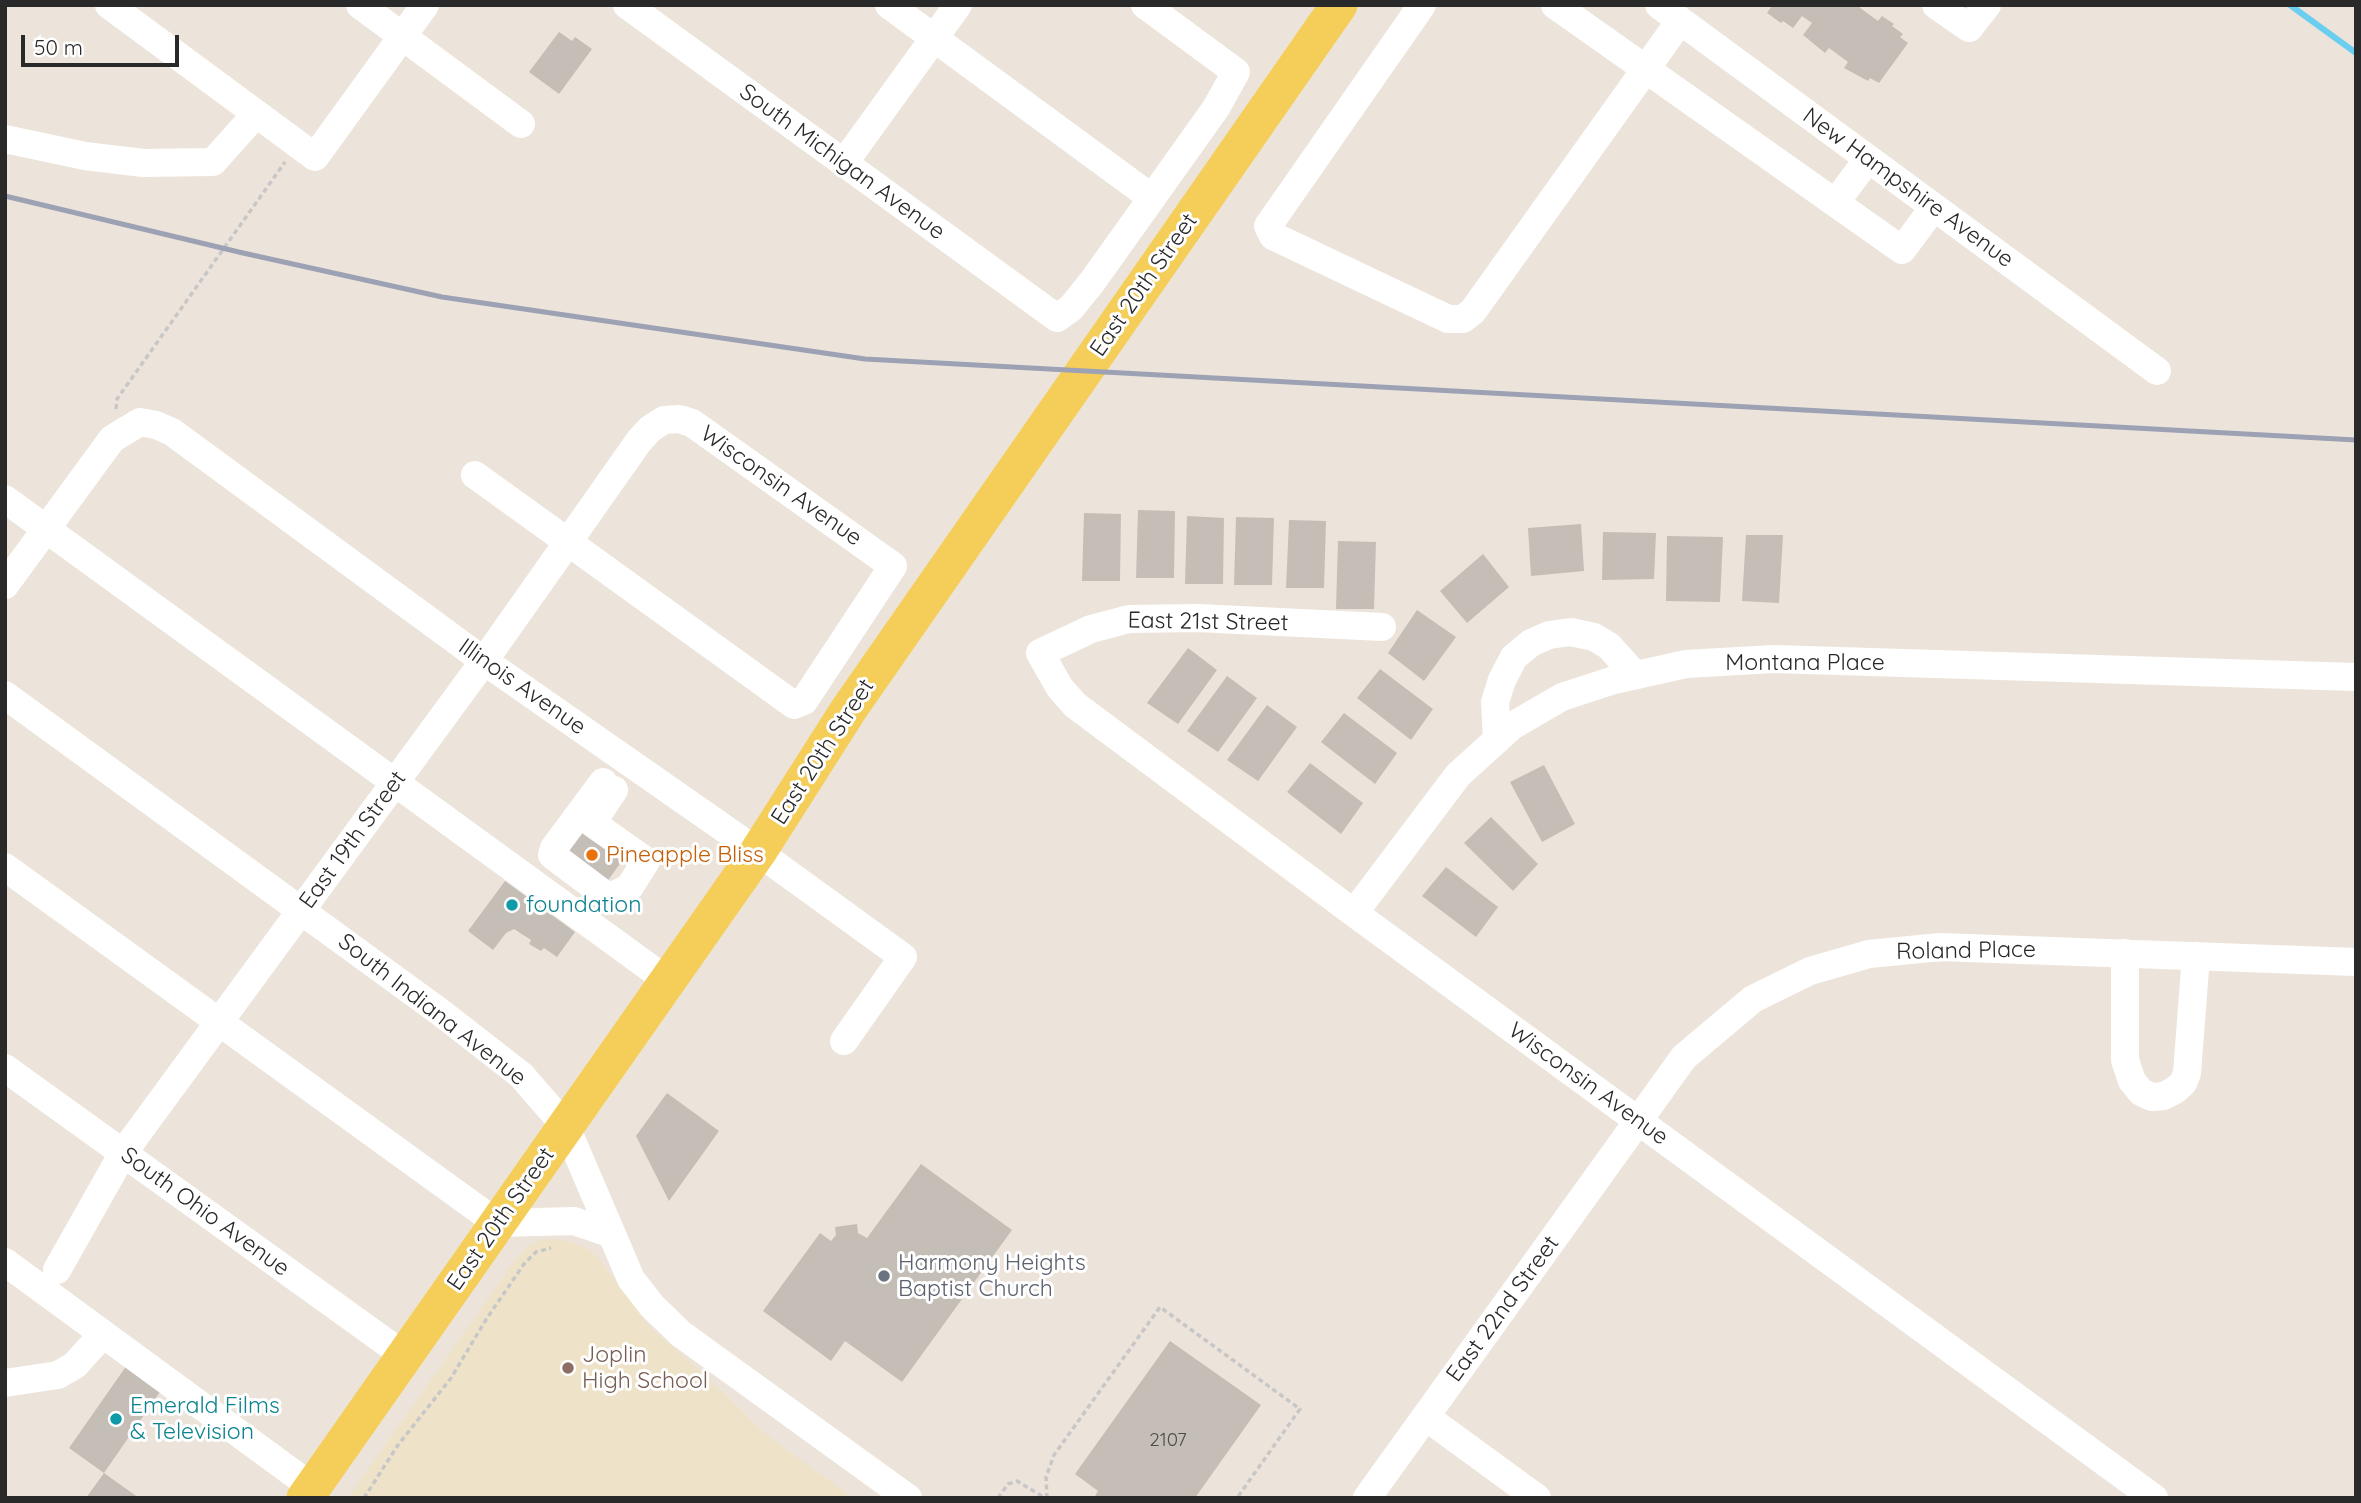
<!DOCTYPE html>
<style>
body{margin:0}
#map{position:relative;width:2361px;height:1503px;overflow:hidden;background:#ece4da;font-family:Quicksand,sans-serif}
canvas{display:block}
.frame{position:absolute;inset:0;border:7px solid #292929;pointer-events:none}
.scale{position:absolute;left:21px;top:35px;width:158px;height:32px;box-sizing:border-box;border:4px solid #292929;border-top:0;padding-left:9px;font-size:21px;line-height:24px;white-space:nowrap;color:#292929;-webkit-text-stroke:5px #fff;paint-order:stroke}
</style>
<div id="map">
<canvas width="2361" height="1503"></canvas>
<div class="frame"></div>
<div class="scale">50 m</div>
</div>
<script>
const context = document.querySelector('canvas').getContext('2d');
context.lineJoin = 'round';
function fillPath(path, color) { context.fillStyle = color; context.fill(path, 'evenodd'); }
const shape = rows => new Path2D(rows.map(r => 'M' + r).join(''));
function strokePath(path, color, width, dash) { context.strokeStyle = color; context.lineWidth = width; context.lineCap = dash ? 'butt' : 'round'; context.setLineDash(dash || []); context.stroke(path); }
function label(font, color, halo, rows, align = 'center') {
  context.font = font + ' Quicksand,sans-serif'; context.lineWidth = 6; context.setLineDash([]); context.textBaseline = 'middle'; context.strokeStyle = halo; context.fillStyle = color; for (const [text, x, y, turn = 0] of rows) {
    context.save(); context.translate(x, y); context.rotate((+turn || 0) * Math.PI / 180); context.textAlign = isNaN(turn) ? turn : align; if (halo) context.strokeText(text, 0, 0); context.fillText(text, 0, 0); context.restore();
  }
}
fillPath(shape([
 [544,1239,564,1240,588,1249,600,1260,651,1329,703,1373,763,1432,853,1498,348,1498,518,1256,530,1245]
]), '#eee2c9');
strokePath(shape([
 [2290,5,2356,53]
]), '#6acef1', 6);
fillPath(shape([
 [1769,5,1860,5,1859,7,1878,21,1882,16,1894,24,1892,26,1903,34,1900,37,1908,43,1879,83,1870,78,1868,81,1844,68,1848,62,1829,48,1825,53,1803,35,1812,23,1802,16,1793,28,1783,21,1781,23,1767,13,1771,7],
 [559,32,572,41,575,37,592,49,559,94,529,72],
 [1138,510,1175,511,1174,578,1136,578],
 [1084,513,1121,514,1120,581,1082,581],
 [1187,516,1224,518,1223,584,1185,584],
 [1236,517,1274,518,1272,585,1234,585],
 [1289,520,1326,521,1324,588,1286,588],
 [1581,524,1584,571,1531,576,1528,528],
 [1603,532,1656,533,1654,579,1602,580],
 [1746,535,1783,535,1779,603,1742,601],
 [1667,536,1723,537,1720,602,1666,601],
 [1338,541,1376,542,1374,609,1336,609],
 [1483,554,1509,587,1467,623,1440,591],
 [1417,610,1456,637,1424,681,1388,653],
 [1188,648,1217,670,1178,724,1147,703],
 [1380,669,1433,709,1411,740,1357,698],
 [1227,676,1257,698,1218,752,1187,731],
 [1267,705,1297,727,1258,781,1227,760],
 [1344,713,1397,753,1375,784,1321,742],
 [1310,763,1363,803,1341,834,1287,792],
 [1544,765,1575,824,1542,842,1510,782],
 [1491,817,1538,864,1513,891,1464,843],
 [580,825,624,858,604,886,559,852],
 [1446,867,1498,907,1476,937,1422,896],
 [505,881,575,932,557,957,544,948,541,951,529,944,531,940,514,929,506,933,493,950,468,931],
 [667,1093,719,1131,669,1201,636,1136],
 [921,1164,1012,1230,902,1382,845,1341,831,1361,763,1311,820,1233,831,1241,836,1235,835,1227,857,1224,858,1233,867,1238],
 [1170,1341,1261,1405,1195,1498,1094,1498,1098,1491,1075,1474],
 [127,1365,162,1389,104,1473,139,1498,86,1498,104,1473,69,1448]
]), '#c4beb7');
strokePath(shape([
 [116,409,117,399,285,162],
 [364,1498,398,1445,451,1378,487,1318,524,1264,536,1252,551,1248],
 [998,1498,1008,1484,1017,1481,1045,1498],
 [1047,1498,1046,1477,1054,1455,1160,1307,1300,1409,1237,1498]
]), '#c7c7c7', 3.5, [5, 3.5]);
strokePath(shape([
 [109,5,315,157,425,5],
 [360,5,521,124],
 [627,5,1057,318,1071,308,1092,282,1216,108,1236,72,1145,5],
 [889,5,1152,198],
 [1422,5,1268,226,1273,236,1448,319,1463,319,1473,311,1680,21],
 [1555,5,1902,250,1934,207],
 [1659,5,2157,371],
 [1936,5,1969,28,1987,5],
 [5,139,85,156,143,163,213,162,256,114],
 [844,163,958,5],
 [1836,202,1868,159],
 [5,499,668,981],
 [5,585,112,439,140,422,156,425,172,432,484,661,758,852,903,957,844,1041],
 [1382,627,1198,618,1129,619,1091,629,1040,653,1060,688,1075,705,1354,913,2154,1498],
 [5,695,440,1012,521,1075,566,1127,631,1279,652,1306,681,1334,908,1498],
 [1497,740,1495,702,1502,680,1514,657,1531,643,1549,635,1571,632,1594,637,1609,646,1635,675],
 [603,782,554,848,552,855,604,894,612,896,629,888,646,861,592,823,614,790],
 [5,867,497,1223,574,1221,612,1234],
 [1354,913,1458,775,1512,726,1562,697,1614,680,1686,664,1774,659,2356,677],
 [2125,953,2125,1060,2132,1081,2141,1092,2152,1097,2164,1096,2175,1090,2183,1083,2187,1073,2196,956],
 [5,1068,405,1356],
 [5,1262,312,1487],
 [57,1270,123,1153,484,661,568,542,639,441,650,429,664,420,679,419,692,423,893,566,804,701,794,705,568,542,475,475],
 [5,1383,58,1375,75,1365,103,1334],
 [1426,1417,1537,1498],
 [1367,1498,1684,1057,1753,999,1810,971,1869,954,1940,947,2356,962]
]), '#fff', 28);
strokePath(shape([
 [305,1498,758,852,849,709,1339,5]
]), '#f4ce58', 37);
strokePath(shape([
 [5,196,243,253,442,297,865,359,2356,440]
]), '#9da1b4', 5);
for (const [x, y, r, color] of [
 [592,855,7,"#e8710a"],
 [512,905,7,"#0f9aa8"],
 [884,1276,7,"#6b7280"],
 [568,1368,7,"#8d6e63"],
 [116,1419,7,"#0f9aa8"]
]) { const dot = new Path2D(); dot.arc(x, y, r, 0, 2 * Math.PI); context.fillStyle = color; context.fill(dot); strokePath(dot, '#fff', 2.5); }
label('19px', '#504e4c', null, [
 ["2107",1168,1440]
]);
label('23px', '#292929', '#fff', [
 ["South Michigan Avenue",842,162,36],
 ["New Hampshire Avenue",1908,188,36],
 ["East 20th Street",1144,285,-55],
 ["Wisconsin Avenue",781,486,35],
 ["East 21st Street",1208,622,1],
 ["Montana Place",1805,663],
 ["Illinois Avenue",522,687,35],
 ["East 20th Street",823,752,-57],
 ["East 19th Street",353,840,-54],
 ["Roland Place",1966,951,-1],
 ["South Indiana Avenue",432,1010,38],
 ["Wisconsin Avenue",1588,1084,36],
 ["South Ohio Avenue",205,1212,36],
 ["East 20th Street",501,1219,-55],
 ["East 22nd Street",1503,1309,-54]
]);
label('23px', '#c56008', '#fff', [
 ["Pineapple Bliss",606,855]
], 'left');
label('23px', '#0d838f', '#fff', [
 ["foundation",526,905],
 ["Emerald Films",130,1406],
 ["& Television",130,1432]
], 'left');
label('23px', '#5b616d', '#fff', [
 ["Harmony Heights",898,1263],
 ["Baptist Church",898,1289]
], 'left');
label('23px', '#785e54', '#fff', [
 ["Joplin",582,1355],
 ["High School",582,1381]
], 'left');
</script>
